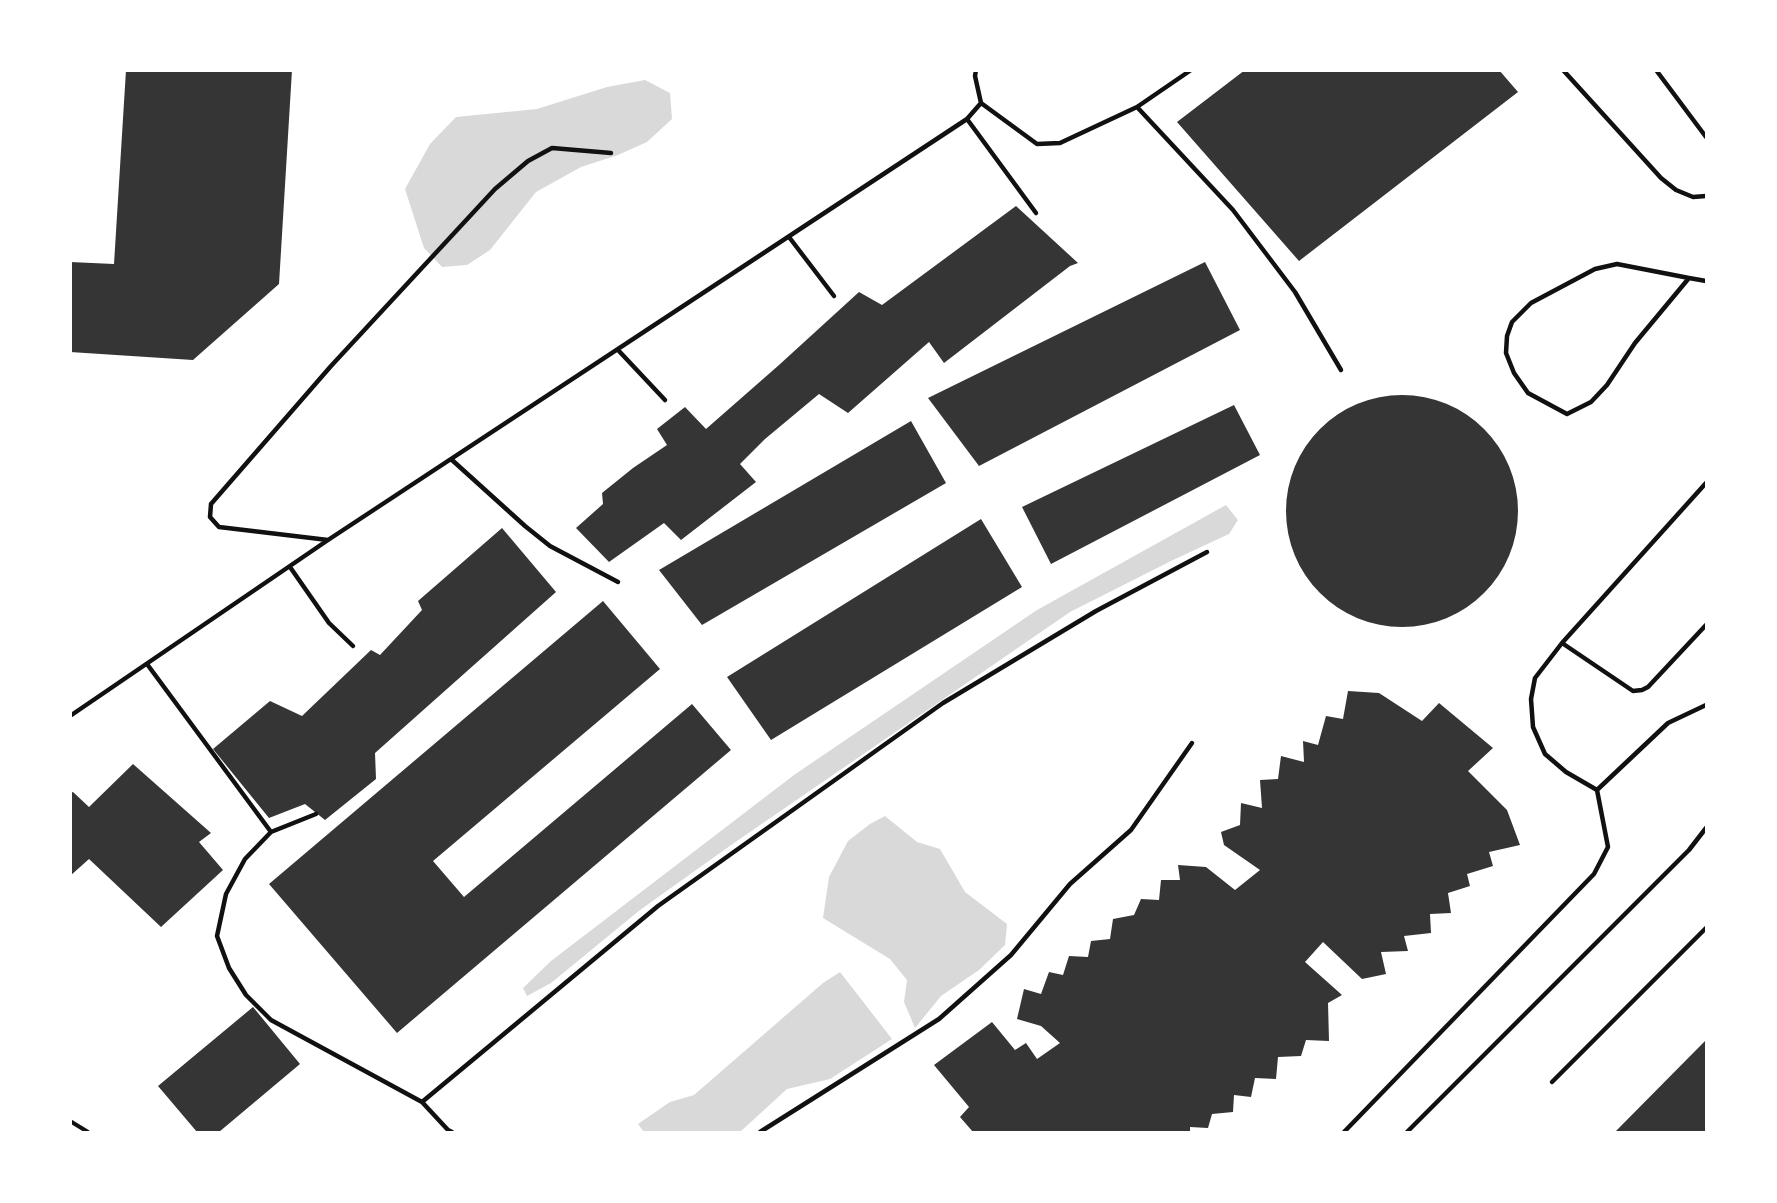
<!DOCTYPE html>
<style>
body{margin:0}
#map{position:relative;width:1777px;height:1203px;overflow:hidden;background:#fff;font-family:"PT Serif",serif}
canvas{display:block}
.frame{position:absolute;inset:0;border:72px solid #fff;pointer-events:none}
</style>
<div id="map">
<canvas width="1777" height="1203"></canvas>
<div class="frame"></div>
</div>
<script>
const context = document.querySelector('canvas').getContext('2d');
context.lineJoin = 'round';
function fillPath(path, color) { context.fillStyle = color; context.fill(path, 'evenodd'); }
const shape = rows => new Path2D(rows.map(r => 'M' + r).join(''));
function strokePath(path, color, width, dash) { context.strokeStyle = color; context.lineWidth = width; context.lineCap = dash ? 'butt' : 'round'; context.setLineDash(dash || []); context.stroke(path); }
fillPath(shape([
 [645,80,670,93,672,119,647,142,618,155,581,167,536,192,490,250,467,265,442,267,424,248,405,189,430,144,456,117,537,109,607,87],
 [1226,505,1238,520,1229,534,1173,560,1070,612,734,843,640,910,551,983,527,996,523,988,551,961,794,775,1037,610],
 [885,816,917,842,940,849,965,892,1007,924,1005,945,979,970,941,996,915,1028,904,1002,907,980,890,959,823,918,829,877,848,841,870,824],
 [840,972,892,1039,830,1079,787,1089,740,1132,644,1132,638,1124,670,1102,694,1095,823,983]
]), '#d9d9d9');
fillPath(shape([
 [126,70,292,70,279,284,193,360,70,352,70,262,114,264],
 [1245,70,1499,70,1518,92,1299,261,1177,122],
 [1016,206,1078,263,1070,266,944,363,929,342,848,413,819,394,765,439,740,464,756,482,681,540,664,523,609,562,576,528,603,504,602,493,633,468,667,445,657,429,685,407,706,429,779,365,859,292,882,305],
 [1205,262,1240,330,979,466,928,398],
 '1286 511a116 116 0 1 1 232 0a116 116 0 1 1-232 0Z',
 [1234,405,1260,455,1051,564,1022,507],
 [911,421,946,483,702,625,659,570],
 [981,519,1022,587,771,740,727,677],
 [502,528,556,592,375,753,376,779,325,820,305,804,269,818,213,749,270,701,302,716,371,650,380,655,422,610,418,601],
 [603,601,660,669,433,861,464,897,692,704,731,750,397,1033,269,884],
 [1348,691,1379,693,1422,721,1439,703,1493,748,1468,771,1507,810,1520,845,1489,852,1493,866,1467,874,1470,886,1448,893,1451,913,1430,914,1431,933,1404,936,1408,951,1381,952,1386,974,1362,979,1323,942,1305,962,1342,995,1328,1003,1329,1041,1306,1040,1301,1056,1278,1057,1276,1079,1255,1078,1251,1097,1234,1095,1233,1112,1212,1114,1208,1128,1190,1127,1190,1132,973,1132,960,1117,969,1107,934,1065,992,1022,1015,1050,1026,1043,1037,1059,1060,1043,1041,1026,1017,1019,1024,989,1041,994,1049,972,1063,975,1069,956,1088,957,1091,941,1110,939,1113,919,1134,915,1141,899,1159,900,1161,880,1180,880,1178,865,1206,867,1235,890,1260,870,1224,845,1221,832,1240,825,1241,803,1262,808,1260,780,1278,779,1281,756,1304,762,1303,741,1318,745,1326,716,1343,719],
 [133,764,211,833,199,842,223,870,161,927,89,859,70,876,70,793,73,792,89,807],
 [253,1007,300,1064,219,1132,197,1132,158,1086],
 [1706,1040,1706,1132,1615,1132]
]), '#353535');
strokePath(shape([
 [70,1121,88,1132]
]), '#111', 4);
strokePath(shape([
 [976,70,975,76,981,103],
 [1563,70,1661,178,1676,190,1693,197,1706,196],
 [1656,70,1706,137],
 [1137,107,1233,210,1295,292,1341,370],
 [967,119,981,103,1037,144,1060,143,1137,107,1191,70],
 [789,237,834,296],
 [1617,264,1689,278,1635,343,1607,385,1591,402,1567,414,1528,393,1514,373,1506,353,1507,336,1512,322,1531,303,1595,269,1617,264],
 [1689,278,1706,281],
 [618,350,665,400],
 [452,460,525,526,550,546,618,582],
 [1706,483,1562,643,1535,678,1531,699,1533,727,1545,754,1566,772,1597,790,1668,723,1706,705],
 [328,540,219,527,210,517,211,504,331,366,495,189,528,161,552,148,611,153],
 [290,567,329,623,353,646],
 [1562,643,1633,691,1642,690,1648,687,1706,625],
 [147,664,271,832],
 [70,716,328,540,967,119,1036,213],
 [316,814,271,832,245,859,226,894,217,936,229,968,246,995,271,1020,422,1102,448,1130,452,1132],
 [1552,1082,1706,928],
 [422,1102,658,906,943,703,1096,611,1207,552],
 [760,1132,939,1019,1011,955,1070,884,1131,830,1192,743],
 [1344,1132,1594,874,1608,847,1597,790],
 [1407,1132,1689,850,1706,828]
]), '#111', 4.5);
</script>
